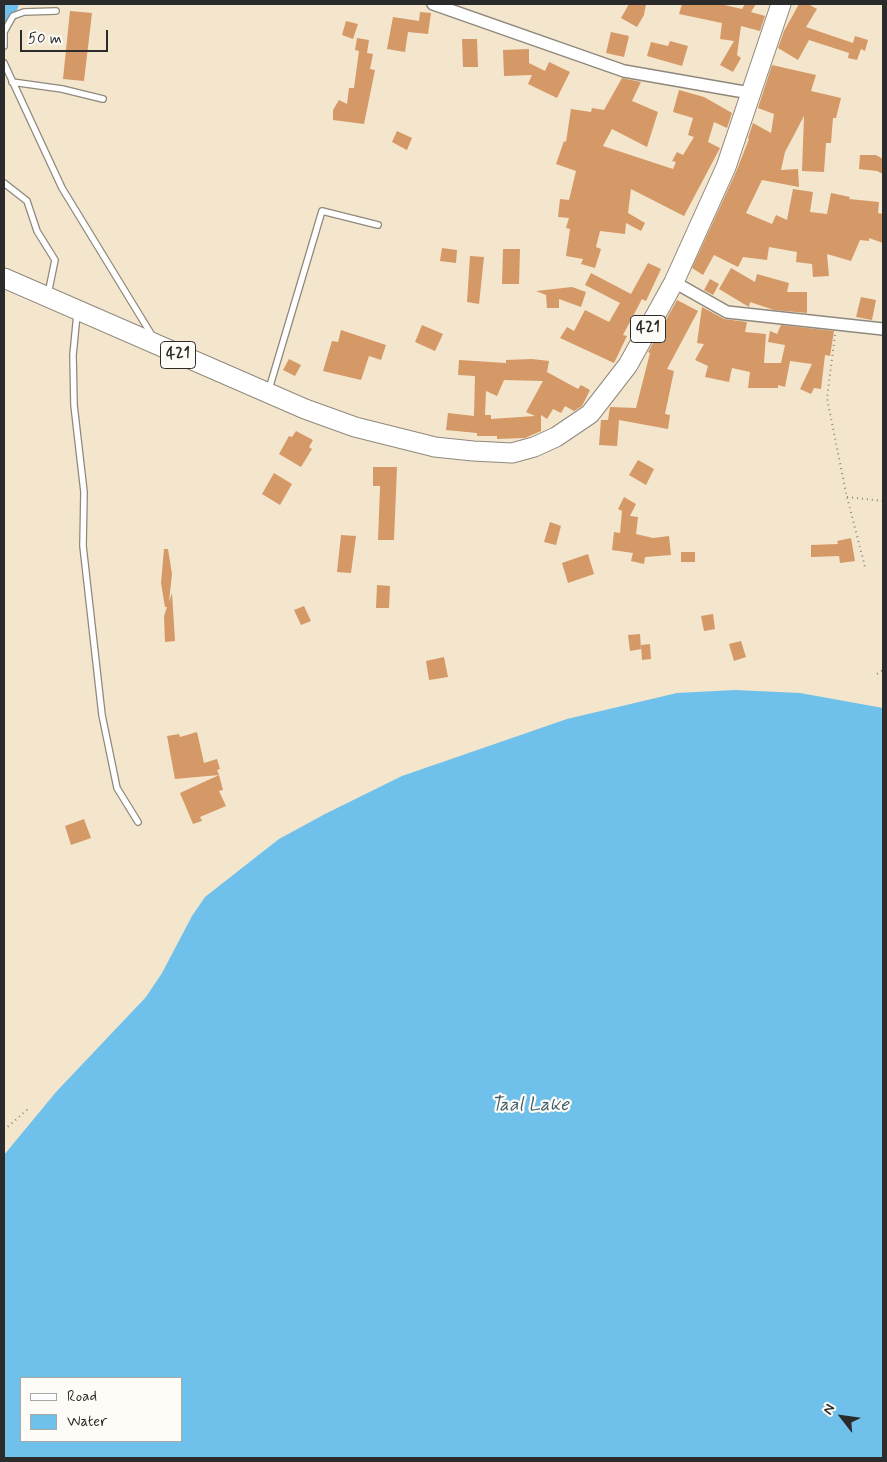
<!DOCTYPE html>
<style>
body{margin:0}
#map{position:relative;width:887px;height:1462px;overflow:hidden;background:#f3e6cc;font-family:Mynerve,sans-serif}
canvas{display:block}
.frame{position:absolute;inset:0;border:5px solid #2b2b2b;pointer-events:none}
.legend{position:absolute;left:20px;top:1377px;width:162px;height:65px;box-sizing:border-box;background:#fdfcf7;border:1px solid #a9a8a5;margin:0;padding:6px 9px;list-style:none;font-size:15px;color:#2b2b2b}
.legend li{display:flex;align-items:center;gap:10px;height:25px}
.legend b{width:25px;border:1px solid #a9a8a5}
.north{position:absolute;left:817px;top:1392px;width:50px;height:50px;-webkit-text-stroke:4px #fdfcf7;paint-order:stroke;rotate:300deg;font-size:14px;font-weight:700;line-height:20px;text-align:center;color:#2b2b2b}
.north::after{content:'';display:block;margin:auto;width:18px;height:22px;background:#2b2b2b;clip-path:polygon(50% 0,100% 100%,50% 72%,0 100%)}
.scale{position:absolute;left:20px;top:30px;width:88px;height:22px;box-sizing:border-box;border:2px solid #2b2b2b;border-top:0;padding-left:6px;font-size:15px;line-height:18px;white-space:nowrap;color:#2b2b2b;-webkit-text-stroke:4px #fdfcf7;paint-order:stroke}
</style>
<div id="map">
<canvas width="887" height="1462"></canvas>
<div class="frame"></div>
<ul class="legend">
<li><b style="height:6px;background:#fff"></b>Road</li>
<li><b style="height:14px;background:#6fc0eb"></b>Water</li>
</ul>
<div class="north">N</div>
<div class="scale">50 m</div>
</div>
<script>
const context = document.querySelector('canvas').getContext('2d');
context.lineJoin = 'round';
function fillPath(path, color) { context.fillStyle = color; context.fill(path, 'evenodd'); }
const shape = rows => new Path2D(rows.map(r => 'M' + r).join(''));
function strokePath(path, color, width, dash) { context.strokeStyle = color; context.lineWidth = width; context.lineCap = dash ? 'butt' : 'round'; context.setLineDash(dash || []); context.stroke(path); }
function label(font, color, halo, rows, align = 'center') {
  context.font = font + ' Mynerve,sans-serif'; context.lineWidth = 4.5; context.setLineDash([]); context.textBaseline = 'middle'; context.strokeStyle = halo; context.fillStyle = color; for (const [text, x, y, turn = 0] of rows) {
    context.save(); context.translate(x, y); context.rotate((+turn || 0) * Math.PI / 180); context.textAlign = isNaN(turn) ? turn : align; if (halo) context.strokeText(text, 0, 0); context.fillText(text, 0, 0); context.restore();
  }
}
fillPath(shape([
 [735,690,800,693,883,708,883,1458,4,1458,4,1155,56,1092,146,997,162,973,192,916,205,897,279,839,325,814,402,776,567,719,677,693],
 [21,1378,181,1378,181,1441,21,1441]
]), '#6fc0eb');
strokePath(shape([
 [4,14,8,4]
]), '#6fc0eb', 21);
fillPath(shape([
 [629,4,646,4,644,15,637,27,621,18],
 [682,4,720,4,742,9,745,4,756,4,751,12,765,16,760,31,741,26,737,55,741,58,733,72,720,65,734,41,720,39,722,23,679,14],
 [799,4,808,4,817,9,806,27,853,43,855,36,868,40,865,51,861,49,857,60,848,58,849,53,809,40,798,60,778,48,784,31],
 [70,11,92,13,84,81,63,79],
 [420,12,431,13,428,34,408,32,405,52,387,49,393,17,419,21],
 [346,21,358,24,353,39,342,35],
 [611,32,629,36,624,57,606,53],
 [357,38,369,40,367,53,373,54,370,69,375,70,364,124,333,120,333,110,339,100,347,104,349,88,354,88,359,51,355,50],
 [462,39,477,39,478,67,463,67],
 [670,41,688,46,682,66,647,56,651,42,668,46],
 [529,49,529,63,545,71,549,62,570,72,557,98,528,84,532,75,504,76,503,50],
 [772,65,816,75,811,91,841,98,836,118,833,118,831,143,826,143,824,172,802,171,804,116,785,152,781,170,798,169,799,187,762,180,746,213,772,224,776,215,787,220,793,189,813,192,810,212,827,214,831,193,850,197,849,199,879,202,878,213,883,214,883,243,869,238,869,241,860,240,851,261,827,254,829,276,813,277,812,264,796,262,797,252,769,247,767,260,743,257,738,267,714,255,703,275,692,268,736,172,749,139,748,138,753,123,771,133,774,114,758,108],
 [622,78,641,82,632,101,658,112,647,147,612,129,603,146,673,169,676,162,672,161,677,152,683,155,694,137,688,135,693,118,673,112,679,90,704,97,732,113,727,128,714,122,708,142,720,148,684,216,631,189,628,213,645,223,641,231,626,223,625,234,600,231,596,247,601,249,595,268,581,264,583,259,566,256,570,229,566,228,569,218,558,217,560,199,569,200,576,171,556,164,564,141,566,142,571,109,591,112,592,108,604,110],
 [397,131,412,138,407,150,392,142],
 [860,155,876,155,883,159,883,174,877,171,859,169],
 [442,248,457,250,456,263,440,261],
 [503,249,520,249,519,284,502,284],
 [470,256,484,257,479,304,467,302],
 [648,263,661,269,646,301,642,299,623,335,627,336,614,363,560,338,567,327,574,331,585,310,609,322,620,303,585,285,591,273,631,294],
 [731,268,755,282,757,274,789,283,787,292,807,292,807,313,774,310,750,302,749,307,719,289],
 [710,279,719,284,713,295,704,290],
 [572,287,586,292,581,307,559,299,559,308,547,308,546,295,536,291],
 [861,297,876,300,872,320,856,317],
 [677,300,698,311,667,369,674,371,665,414,670,415,668,429,619,420,617,446,599,445,601,420,608,420,610,407,636,408,650,353,648,352],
 [702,307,724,319,747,322,745,332,766,334,764,363,781,363,785,345,768,342,770,331,777,334,781,325,834,331,830,356,825,355,821,389,814,388,811,394,800,389,812,364,790,361,785,387,778,385,778,388,748,388,750,372,732,368,729,382,705,377,708,366,695,360,704,344,697,343],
 [422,325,443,334,435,351,415,342],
 [341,330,386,345,381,360,369,356,361,380,323,371,332,341,338,342],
 [289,359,301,365,295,376,283,370],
 [532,359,549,361,547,372,578,389,581,385,590,390,582,406,574,411,565,406,561,413,553,409,547,419,541,415,541,431,525,438,497,439,497,436,477,436,477,433,446,430,448,413,474,416,475,376,458,375,459,360,506,363,506,360],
 [504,380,543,381,526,412,535,416,491,419,491,415,485,415,486,391,497,396],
 [296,431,313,440,309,447,312,449,301,467,279,454,289,436,292,437],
 [638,460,654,469,646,485,629,475],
 [373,467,397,467,394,540,378,540,380,488,380,486,373,486],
 [274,473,292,484,280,505,262,494],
 [624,497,636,504,630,516,638,517,636,534,653,538,669,536,671,555,645,557,644,564,631,561,633,553,612,550,614,532,620,533,622,511,618,509],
 [550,522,561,526,556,545,544,542],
 [341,535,356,536,351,573,337,572],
 [851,538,855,561,840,563,839,556,811,557,811,545,838,544,837,541],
 [164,549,168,549,172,574,169,602,172,593,175,641,165,642,164,616,167,607,165,607,161,583],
 [681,552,695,552,695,562,681,562],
 [588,554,594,574,568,583,562,563],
 [377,585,390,586,389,608,376,608],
 [304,606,311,621,301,625,294,610],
 [713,614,715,629,704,631,701,616],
 [640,634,641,649,630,651,628,635],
 [741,641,746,657,734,661,729,644],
 [650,644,651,659,642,660,641,645],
 [444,657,448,677,429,680,426,661],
 [197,732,204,763,217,759,220,769,217,770,219,775,175,779,167,736,179,734,180,737],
 [219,775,223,790,219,791,226,806,200,817,202,821,193,824,180,793],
 [84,819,91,838,71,845,65,826]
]), '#d59867');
const service = shape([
 [4,46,4,32,13,16,24,12,56,11],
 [4,63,62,188,153,337],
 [12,82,62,89,103,99],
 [4,183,27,201,37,231,55,260,48,294],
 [77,314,73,355,74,405,84,492,83,546,102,715,117,788,138,822],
 [269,389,322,211,378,225]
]);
const minor = shape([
 [433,4,624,71,750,93],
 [674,282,727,312,883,329]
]);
const primary = shape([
 [4,278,305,409,355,427,435,447,473,451,512,453,534,447,556,437,590,414,628,365,674,282,726,167,781,4]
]);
strokePath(service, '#8f887c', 8);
strokePath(minor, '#8f887c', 14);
strokePath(primary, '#8f887c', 21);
strokePath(shape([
 [835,335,827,398,846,493,865,567],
 [847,497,883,501],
 [877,674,883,670],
 [4,1130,28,1109]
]), '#8f887c', 2, [1, 4]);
strokePath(service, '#fff', 5.5);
strokePath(minor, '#fff', 11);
strokePath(primary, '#fff', 19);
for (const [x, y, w] of [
 [648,329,35],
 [178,355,35]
]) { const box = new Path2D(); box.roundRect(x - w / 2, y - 13.5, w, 27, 4); context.fillStyle = '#fdfcf7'; context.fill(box); strokePath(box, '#2b2b2b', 1); }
label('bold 16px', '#2b2b2b', null, [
 ["421",648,329],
 ["421",178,355]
]);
label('italic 19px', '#435f6e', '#fdfcf7', [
 ["Taal Lake",530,1106]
]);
</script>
